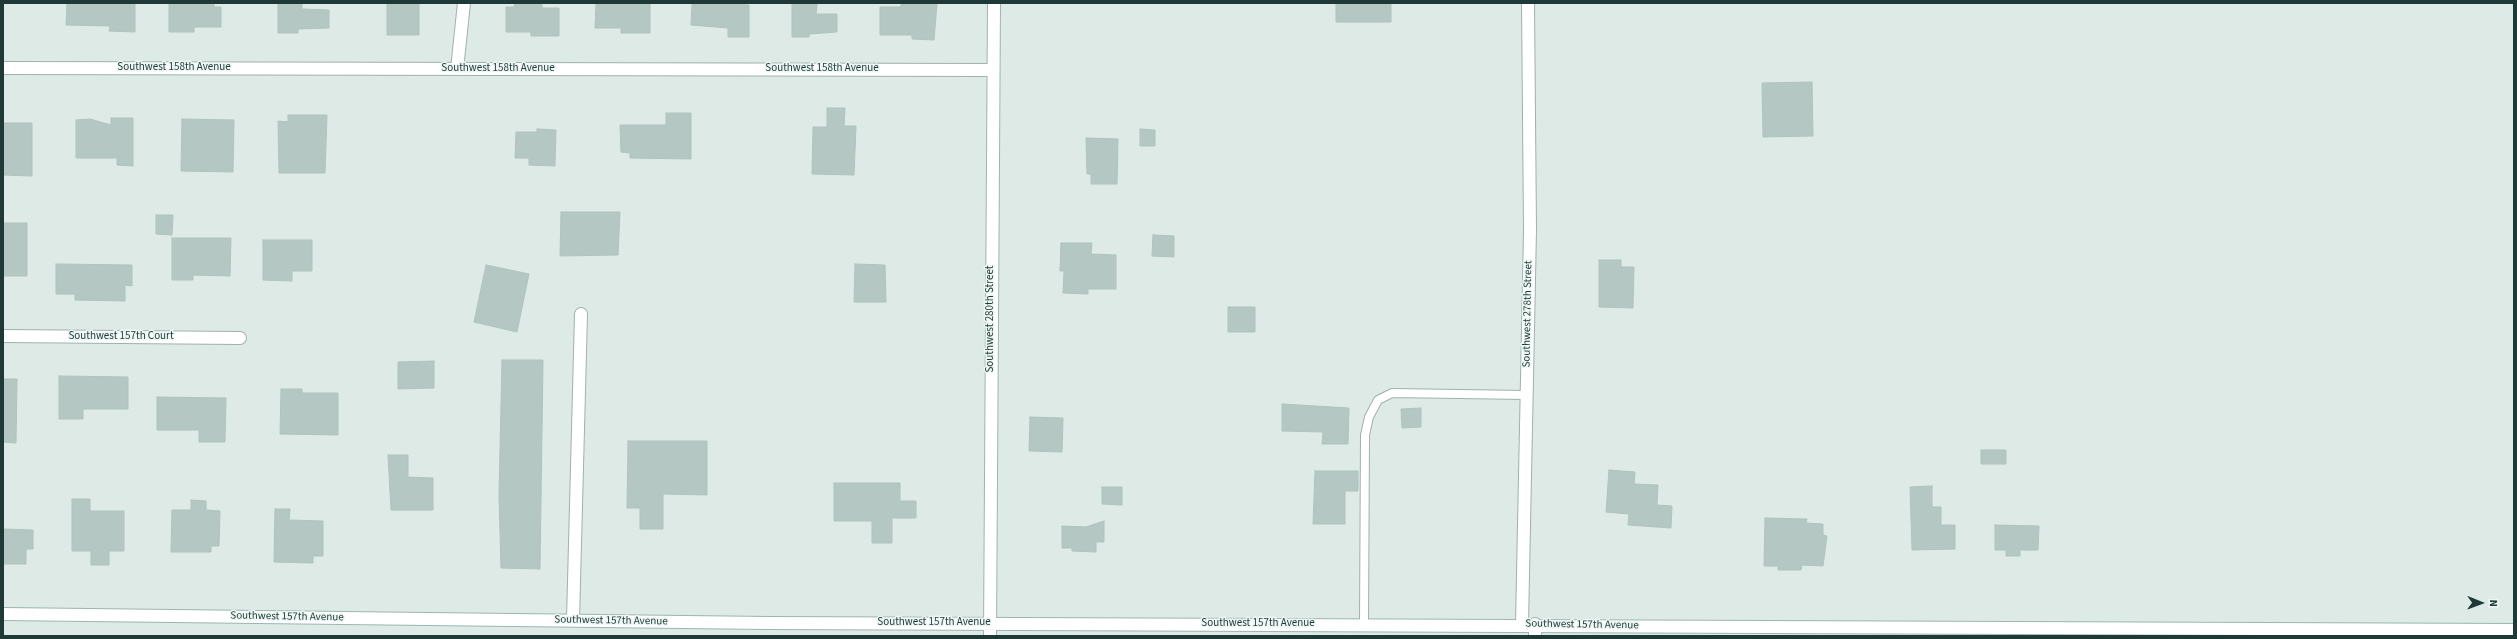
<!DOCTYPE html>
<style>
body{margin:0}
#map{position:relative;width:2517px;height:639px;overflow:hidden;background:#ddeae6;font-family:"Source Sans 3",sans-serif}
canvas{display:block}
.frame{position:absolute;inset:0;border:4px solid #1e3936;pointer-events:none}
.north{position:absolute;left:2461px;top:583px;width:40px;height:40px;-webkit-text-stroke:3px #edf6f3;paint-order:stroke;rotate:91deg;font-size:11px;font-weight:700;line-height:16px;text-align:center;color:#1e3936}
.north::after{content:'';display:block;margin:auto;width:14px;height:18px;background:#1e3936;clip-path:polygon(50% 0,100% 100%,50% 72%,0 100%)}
</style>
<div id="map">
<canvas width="2517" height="639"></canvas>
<div class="frame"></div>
<div class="north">N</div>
</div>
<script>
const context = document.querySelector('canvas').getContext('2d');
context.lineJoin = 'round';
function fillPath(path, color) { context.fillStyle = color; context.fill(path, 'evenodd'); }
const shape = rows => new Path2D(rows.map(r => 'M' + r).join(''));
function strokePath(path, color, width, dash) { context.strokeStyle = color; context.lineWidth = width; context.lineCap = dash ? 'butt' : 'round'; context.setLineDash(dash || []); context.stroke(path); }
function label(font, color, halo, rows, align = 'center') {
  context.font = font + ' "Source Sans 3",sans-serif'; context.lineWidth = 3; context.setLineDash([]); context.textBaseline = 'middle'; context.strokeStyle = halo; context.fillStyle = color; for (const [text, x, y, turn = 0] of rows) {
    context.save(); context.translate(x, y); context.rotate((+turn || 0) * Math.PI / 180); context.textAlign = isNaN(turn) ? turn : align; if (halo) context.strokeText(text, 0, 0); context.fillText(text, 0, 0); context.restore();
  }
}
const building = shape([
 [67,3,135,3,135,32,109,31,110,26,66,25,67,3],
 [169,3,214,3,214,7,221,7,221,27,194,27,194,32,169,32,169,3],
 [278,3,302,3,302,9,329,10,329,28,298,29,298,33,278,33,278,3],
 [387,3,419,3,419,35,387,35,387,3],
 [515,3,542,3,542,8,559,8,559,36,531,36,531,32,506,32,506,7,514,7,515,3],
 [708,3,749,5,749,37,728,37,728,28,691,25,692,4,708,3],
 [901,3,937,3,934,40,912,39,912,35,880,35,880,7,901,7,901,3],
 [1336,3,1391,3,1391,22,1336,22,1336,3],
 [596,4,650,4,650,33,621,33,621,28,595,28,596,4],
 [792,4,817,4,816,14,837,14,837,32,809,34,809,37,792,37,792,4],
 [1812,82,1813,136,1763,137,1762,83,1812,82],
 [827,108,845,108,844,126,856,126,854,175,812,174,813,127,827,127,827,108],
 [666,113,691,113,691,159,630,158,630,153,621,152,620,125,666,125,666,113],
 [288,115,327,115,325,173,279,173,278,121,288,122,288,115],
 [111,118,133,118,133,166,117,165,117,158,76,158,76,120,90,119,111,125,111,118],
 [182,119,234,120,233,172,181,171,182,119],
 [3,123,32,123,32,176,3,175,3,123],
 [537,129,556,130,555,166,529,165,529,158,515,158,516,132,537,132,537,129],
 [1140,129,1155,130,1155,146,1140,146,1140,129],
 [1086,138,1118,139,1117,184,1091,184,1091,174,1087,174,1086,138],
 [561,212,620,212,618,255,560,256,561,212],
 [156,215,173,215,172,235,156,234,156,215],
 [3,223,27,223,27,276,3,276,3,223],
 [1153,235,1174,236,1174,257,1152,256,1153,235],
 [172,238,231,238,230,276,193,275,193,280,172,280,172,238],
 [263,240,312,240,312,271,292,271,292,281,263,280,263,240],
 [1061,243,1092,243,1091,254,1116,255,1116,289,1088,289,1088,294,1063,293,1064,271,1060,271,1061,243],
 [1599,260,1621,260,1621,267,1634,267,1633,308,1599,307,1599,260],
 [56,264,132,265,132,286,125,285,125,301,75,300,75,294,56,294,56,264],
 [855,264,885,265,886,302,854,302,855,264],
 [486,265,529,274,517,332,474,322,486,265],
 [1228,307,1255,307,1255,332,1228,332,1228,307],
 [502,360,543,360,540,569,501,568,499,496,502,360],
 [434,361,434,388,398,389,398,362,434,361],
 [59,376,128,377,128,409,83,409,83,419,59,419,59,376],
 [3,379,17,379,16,443,3,442,3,379],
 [281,389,302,389,302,393,338,393,338,435,280,434,281,389],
 [157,397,226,398,225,442,199,442,199,430,157,430,157,397],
 [1282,404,1349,408,1348,444,1322,444,1323,432,1282,431,1282,404],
 [1421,408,1421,427,1402,428,1401,409,1421,408],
 [1030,417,1063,418,1062,452,1029,451,1030,417],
 [628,441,707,441,707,495,663,494,663,529,640,529,640,508,627,508,628,441],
 [1981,450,2006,450,2006,464,1981,464,1981,450],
 [388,455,408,455,408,477,433,478,433,510,391,510,388,455],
 [1609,470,1635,472,1634,484,1658,485,1657,505,1672,506,1671,528,1628,525,1629,514,1606,512,1609,470],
 [1315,471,1358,471,1358,491,1345,491,1345,524,1313,524,1315,471],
 [834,483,900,483,900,501,916,501,916,518,892,518,892,543,872,543,872,521,834,521,834,483],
 [1932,486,1932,507,1941,507,1941,525,1955,525,1955,549,1912,550,1910,487,1932,486],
 [1102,487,1122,487,1122,505,1102,504,1102,487],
 [72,499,90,499,90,511,124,511,124,551,109,551,109,565,91,565,91,551,72,551,72,499],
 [191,500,206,501,206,510,220,511,219,546,211,546,211,552,171,552,172,510,191,510,191,500],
 [275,509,290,509,289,520,323,521,323,556,313,556,313,563,274,562,275,509],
 [1765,518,1807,519,1806,523,1823,524,1823,535,1827,536,1823,566,1802,565,1801,570,1778,570,1778,566,1764,566,1765,518],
 [1104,521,1104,542,1096,542,1096,552,1072,551,1072,548,1062,548,1062,526,1086,527,1104,521],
 [1995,525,2039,526,2038,550,2020,550,2020,556,2006,556,2006,550,1995,550,1995,525],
 [3,529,33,530,33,549,26,549,26,564,3,564,3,529]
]);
fillPath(building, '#b5c7c2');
strokePath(building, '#afc3be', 1);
const lane = shape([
 [1364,624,1365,435,1369,417,1378,400,1392,393,1526,395]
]);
const street = shape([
 [3,68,993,70],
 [457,69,464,3],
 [3,336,240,338],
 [573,620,581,314],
 [1522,624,1530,230,1528,3],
 [1535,636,1535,624]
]);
const secondary = shape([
 [3,614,769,623,2514,630],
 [990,636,994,3]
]);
strokePath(lane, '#a0b1ae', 10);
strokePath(street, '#a0b1ae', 14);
strokePath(secondary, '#9cb6b0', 14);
strokePath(lane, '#fff', 8);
strokePath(street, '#fff', 12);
strokePath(secondary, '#fff', 12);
label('11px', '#1e3936', '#edf6f3', [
 ["Southwest 158th Avenue",174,68],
 ["Southwest 158th Avenue",498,69],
 ["Southwest 158th Avenue",822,69],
 ["Southwest 278th Street",1528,314,-89],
 ["Southwest 280th Street",991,319,-90],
 ["Southwest 157th Court",121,337],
 ["Southwest 157th Avenue",287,617,1],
 ["Southwest 157th Avenue",611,621,1],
 ["Southwest 157th Avenue",934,623],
 ["Southwest 157th Avenue",1258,624],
 ["Southwest 157th Avenue",1582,625,1]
]);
</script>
